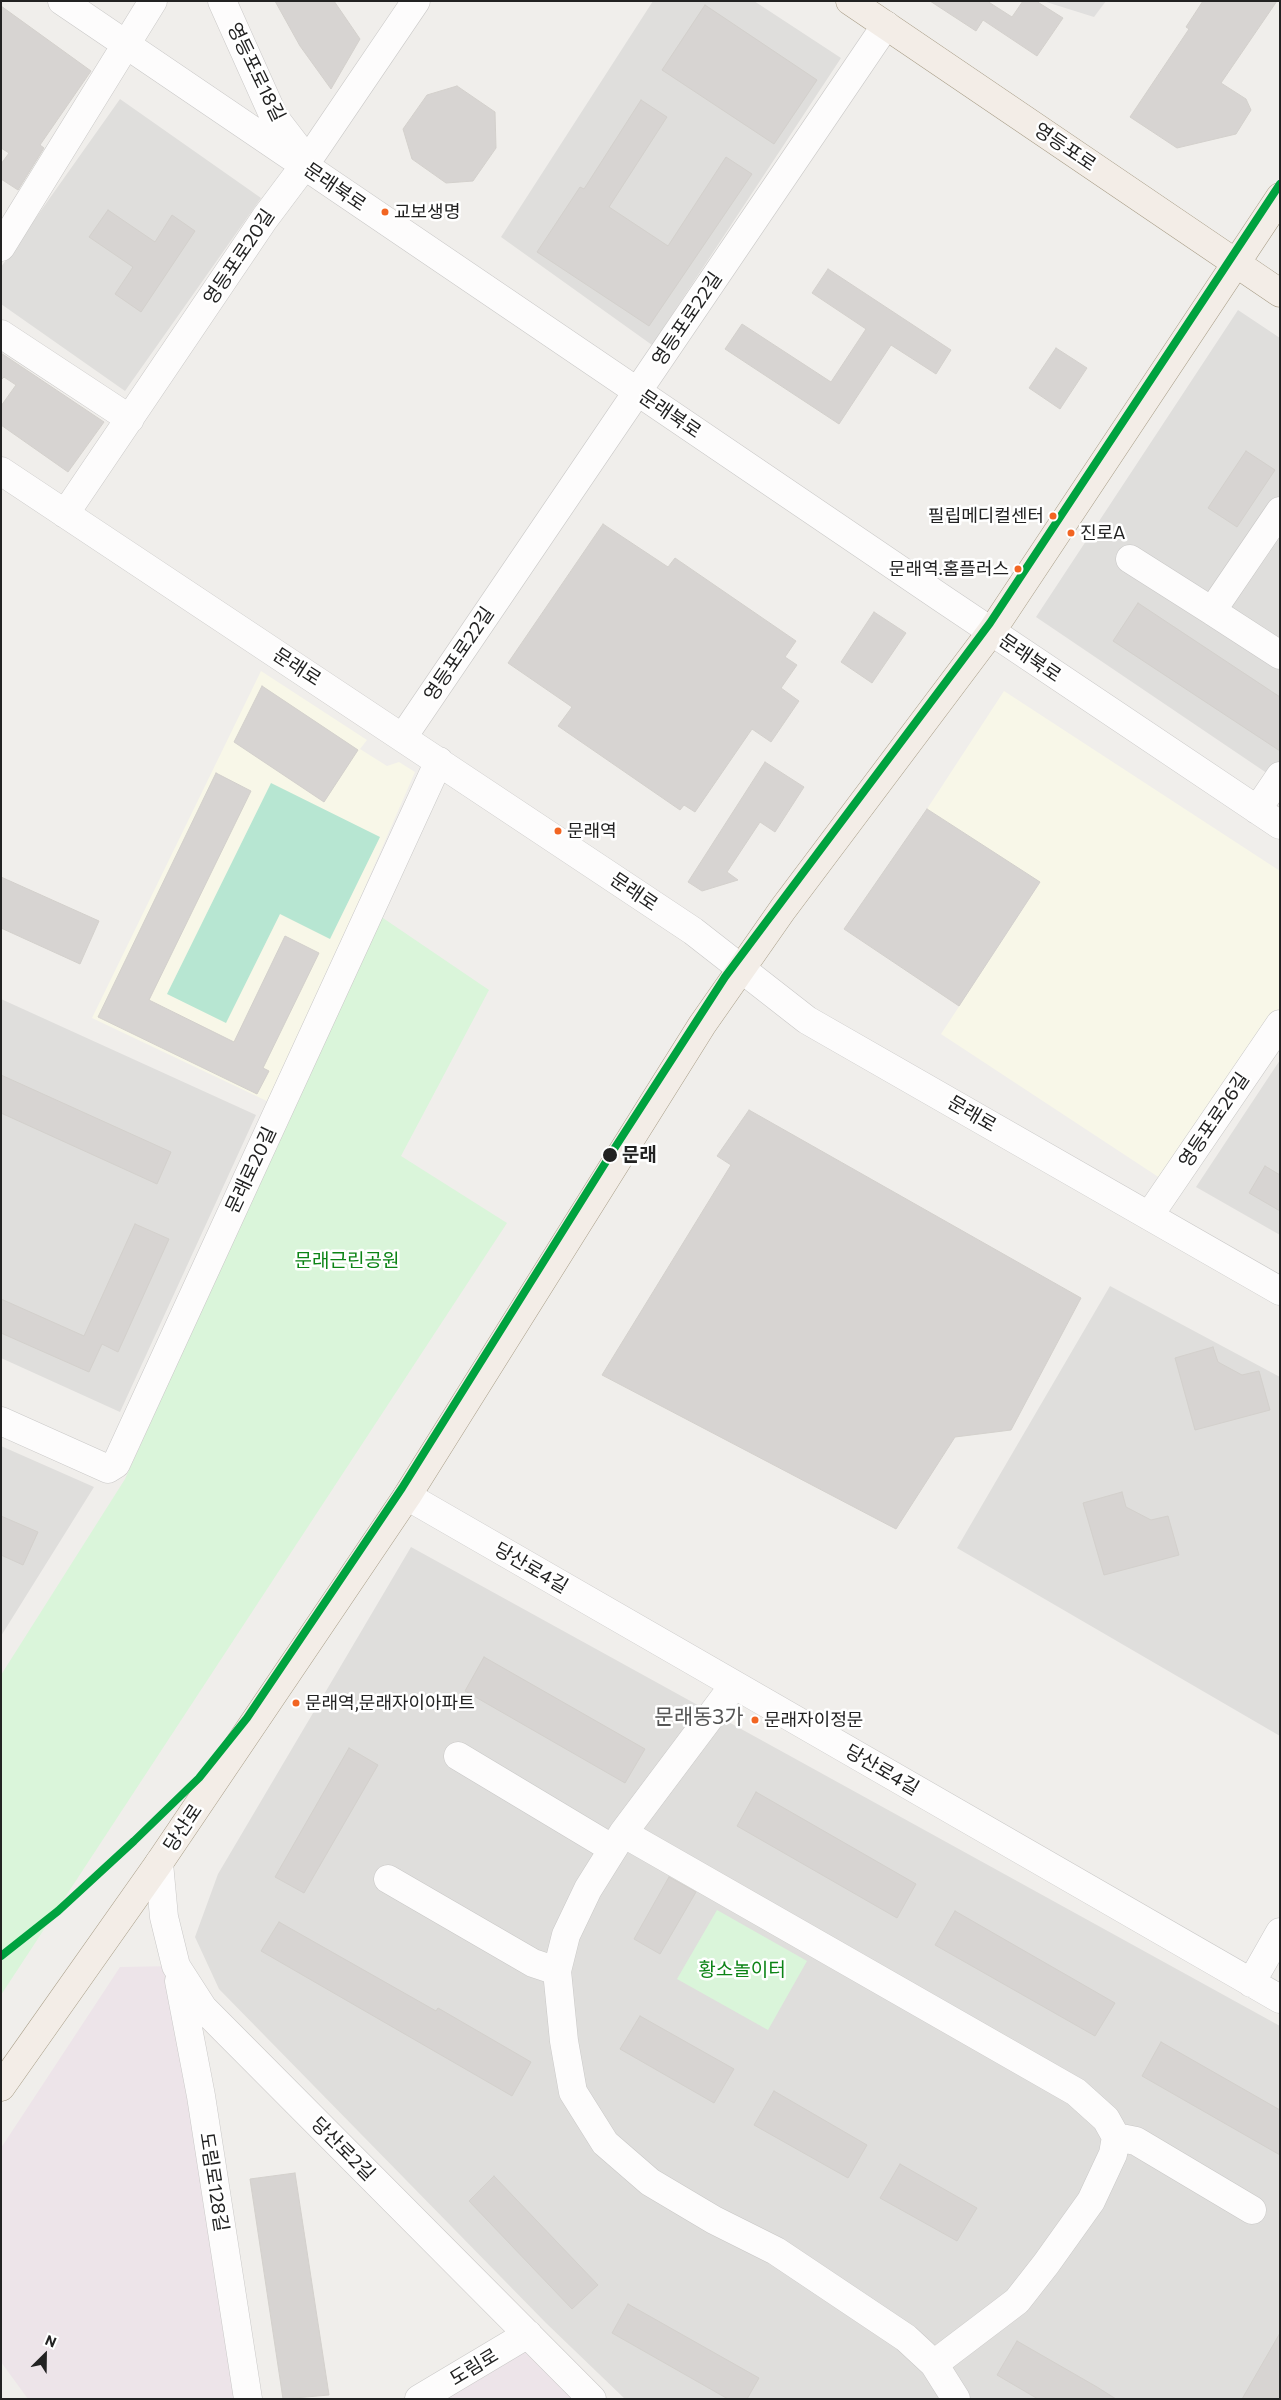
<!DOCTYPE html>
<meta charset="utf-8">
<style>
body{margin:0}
#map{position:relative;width:1281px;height:2400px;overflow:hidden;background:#f0eeeb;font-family:Commissioner,sans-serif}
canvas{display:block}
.frame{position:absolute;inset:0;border:2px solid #222;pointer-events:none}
.north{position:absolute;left:20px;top:2330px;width:50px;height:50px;-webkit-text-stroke:4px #fff;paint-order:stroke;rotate:23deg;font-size:14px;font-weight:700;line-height:20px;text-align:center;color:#222}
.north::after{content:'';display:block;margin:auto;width:18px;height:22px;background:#222;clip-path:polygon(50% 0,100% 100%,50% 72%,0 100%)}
</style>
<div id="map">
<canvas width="1281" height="2400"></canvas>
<div class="frame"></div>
<div class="north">N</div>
</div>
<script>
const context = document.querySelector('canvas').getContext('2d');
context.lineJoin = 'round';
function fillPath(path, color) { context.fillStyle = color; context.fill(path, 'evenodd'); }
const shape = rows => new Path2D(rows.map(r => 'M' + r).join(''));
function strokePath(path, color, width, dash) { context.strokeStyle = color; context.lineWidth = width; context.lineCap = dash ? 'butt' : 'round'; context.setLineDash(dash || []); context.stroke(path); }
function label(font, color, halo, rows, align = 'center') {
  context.font = font + ' Commissioner,"Noto Sans KR",sans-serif'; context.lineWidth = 5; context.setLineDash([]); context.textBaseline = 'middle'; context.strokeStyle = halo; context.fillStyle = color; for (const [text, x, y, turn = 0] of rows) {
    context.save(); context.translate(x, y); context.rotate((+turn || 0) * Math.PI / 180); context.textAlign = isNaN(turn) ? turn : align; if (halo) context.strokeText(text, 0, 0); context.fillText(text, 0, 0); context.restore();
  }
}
fillPath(shape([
 [653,1,754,1,841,58,652,345,501,237],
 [120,99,261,198,125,391,1,304,1,267],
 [1238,310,1280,338,1280,782,1036,617],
 [1,999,256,1115,120,1412,1,1358],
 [1280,1060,1280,1235,1196,1187],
 [1110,1286,1280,1377,1280,1736,957,1548],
 [1,1446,94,1487,1,1636],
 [411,1547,1280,2026,1280,2399,625,2399,546,2323,219,1989,195,1937,218,1874]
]), '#dfdedc');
fillPath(shape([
 [176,1966,248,2399,28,2399,1,2362,1,2148,120,1967],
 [528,2334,592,2399,419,2399]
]), '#ede4e9');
fillPath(shape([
 [261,671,367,740,360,749,387,766,399,762,415,772,271,1103,92,1018],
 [1004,691,1280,871,1280,1008,1166,1182,941,1034,1040,883,927,809]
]), '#f8f7e8');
fillPath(shape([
 [380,916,489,990,401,1156,507,1223,1,1995,1,1675,125,1479],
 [717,1910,807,1961,768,2030,677,1979]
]), '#daf5da');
fillPath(shape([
 [271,783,380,837,330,939,280,914,226,1023,167,994]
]), '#b7e6d2');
fillPath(shape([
 [1043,1,1106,1,1094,17]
]), '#e0dfde');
const building = shape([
 [275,1,334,1,360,39,331,89,300,46,275,1],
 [930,1,987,1,1012,17,1023,1,1036,1,1063,18,1037,56,983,20,976,31,930,1],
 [1203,1,1277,1,1221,83,1246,99,1251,110,1236,134,1177,148,1130,117,1189,29,1186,27,1203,1],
 [705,5,817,80,774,144,662,70,705,5],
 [1,6,91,71,40,145,44,148,18,190,1,179,1,164,9,153,1,148,1,6],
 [457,86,495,112,496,148,473,181,446,183,412,159,403,129,427,95,457,86],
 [641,100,667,117,609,207,668,246,726,157,752,174,649,326,537,252,580,187,584,189,641,100],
 [108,210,155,242,172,215,195,231,141,312,115,294,133,267,89,237,108,210],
 [828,269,951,350,936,374,891,345,839,424,725,349,742,324,831,382,866,329,812,293,828,269],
 [1056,348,1087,368,1060,409,1029,388,1056,348],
 [1,353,104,422,68,472,1,425,1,406,16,385,4,377,1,380,1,353],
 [1246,451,1275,470,1237,527,1208,508,1246,451],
 [603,524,668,567,675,558,796,641,785,657,797,665,781,688,799,701,771,742,752,729,695,812,684,805,680,810,558,726,572,707,508,663,603,524],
 [1138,603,1280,697,1280,751,1113,641,1138,603],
 [874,612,906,633,872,683,841,662,874,612],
 [262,686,358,750,324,802,234,742,262,686],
 [765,762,804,787,775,832,760,822,727,872,738,880,702,891,688,882,765,762],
 [216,773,251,791,149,1000,234,1042,285,936,319,953,263,1068,269,1071,257,1094,98,1017,216,773],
 [927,809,1040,882,959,1006,844,929,927,809],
 [1,877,99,921,80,964,1,928,1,877],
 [1,1075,171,1152,157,1184,1,1113,1,1075],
 [749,1110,1081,1298,1011,1430,955,1437,896,1529,602,1375,731,1165,717,1156,749,1110],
 [1265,1166,1280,1175,1280,1211,1249,1193,1265,1166],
 [135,1224,169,1239,118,1352,102,1344,89,1372,1,1333,1,1299,84,1336,135,1224],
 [1213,1347,1218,1362,1242,1375,1259,1371,1270,1410,1195,1430,1175,1358,1213,1347],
 [1122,1492,1126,1507,1151,1520,1168,1516,1179,1555,1104,1575,1083,1503,1122,1492],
 [1,1516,38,1532,23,1565,1,1555,1,1516],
 [484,1657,645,1749,625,1783,465,1691,484,1657],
 [349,1748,378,1765,304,1893,275,1877,349,1748],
 [756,1792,916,1884,897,1918,737,1826,756,1792],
 [669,1877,696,1892,660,1954,634,1939,669,1877],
 [955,1911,1115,2003,1095,2036,935,1945,955,1911],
 [279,1922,436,2011,438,2008,531,2062,512,2096,261,1951,279,1922],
 [640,2016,734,2069,714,2103,620,2049,640,2016],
 [1161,2042,1280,2110,1280,2155,1142,2076,1161,2042],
 [774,2091,867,2145,848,2178,754,2125,774,2091],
 [900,2164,977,2208,957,2241,880,2198,900,2164],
 [295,2173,329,2395,283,2399,250,2179,295,2173],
 [494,2176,598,2285,572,2309,469,2201,494,2176],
 [628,2304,759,2378,747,2399,728,2399,612,2333,628,2304],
 [1280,2333,1280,2399,1242,2399,1280,2333],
 [1017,2341,1097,2387,1116,2399,1038,2399,997,2375,1017,2341]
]);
fillPath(building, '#d7d4d2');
strokePath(building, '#d3d0cc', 1);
const minor = shape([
 [62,1,943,599,1280,825],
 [222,1,274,117,304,156,304,159],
 [1,247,153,1],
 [1,334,130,419],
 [1,471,693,931,807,1020,1280,1291],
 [1280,511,1212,611,1280,655],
 [65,514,265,218,304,166,416,1],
 [1130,559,1212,611],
 [403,737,886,25],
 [1257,810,1280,776],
 [1149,1216,1280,1024],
 [1,1421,108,1469,116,1464,439,761],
 [407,1496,1280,1999],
 [734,1685,623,1833,588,1889,566,1935,557,1971,564,2041,573,2092,605,2143,650,2182,714,2220,776,2251,906,2338,934,2364,956,2399],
 [458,1756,613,1849],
 [623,1833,1076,2092,1106,2119,1116,2137,1113,2154,1091,2201,1046,2264,1017,2301,934,2364],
 [159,1863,164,1917,176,1966,203,2008,592,2399],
 [388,1879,533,1963,557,1971],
 [179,1981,201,2096,248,2399],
 [1251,1983,1280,1932],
 [1116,2137,1136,2141,1252,2210],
 [419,2399,528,2334]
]);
const major = shape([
 [850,1,1280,293],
 [1,2087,159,1863,407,1496,702,1025,783,909,991,632,1280,197]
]);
strokePath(minor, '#c9c8c7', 29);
strokePath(major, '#a79c86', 29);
strokePath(minor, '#fdfcfc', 28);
strokePath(major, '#f3ede7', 28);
strokePath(shape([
 [1,1956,58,1911,134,1841,199,1778,247,1718,402,1488,614,1149,725,977,990,623,1280,184]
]), '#00a23f', 8);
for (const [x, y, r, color] of [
 [385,212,4.5,"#f26522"],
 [1053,516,4.5,"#f26522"],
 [1071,533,4.5,"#f26522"],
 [1018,569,4.5,"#f26522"],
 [558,831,4.5,"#f26522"],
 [610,1155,8,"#222"],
 [296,1703,4.5,"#f26522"],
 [755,1720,4.5,"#f26522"]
]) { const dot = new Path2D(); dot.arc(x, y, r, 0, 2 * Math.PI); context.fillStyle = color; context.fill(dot); strokePath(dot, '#fff', 2); }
label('18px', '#222', '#fff', [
 ["교보생명",394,212],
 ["필립메디컬센터",1044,516,"right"],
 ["진로A",1080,533],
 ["문래역.홈플러스",1009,569,"right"],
 ["문래역",567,831],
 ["문래역,문래자이아파트",305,1703],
 ["문래자이정문",764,1720]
], 'left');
label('19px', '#222', '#fff', [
 ["영등포로18길",256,72,64],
 ["영등포로",1065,147,34],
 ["문래북로",335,187,34],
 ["영등포로20길",239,257,-56],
 ["영등포로22길",687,319,-56],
 ["문래북로",670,414,34],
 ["영등포로22길",459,654,-56],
 ["문래북로",1030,658,34],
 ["문래로",297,667,33],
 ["문래로",634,892,34],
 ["문래로",972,1114,30],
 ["영등포로26길",1214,1120,-56],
 ["문래로20길",251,1170,-65],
 ["당산로4길",531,1568,30],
 ["당산로4길",882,1770,30],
 ["당산로",183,1828,-56],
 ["당산로2길",343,2149,45],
 ["도림로128길",214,2182,81],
 ["도림로",474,2367,-31]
]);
label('bold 19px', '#222', '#fff', [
 ["문래",622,1155]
], 'left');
label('19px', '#0c8416', '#fff', [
 ["문래근린공원",347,1261],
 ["황소놀이터",742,1970]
]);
label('21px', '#555', '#fff', [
 ["문래동3가",699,1717]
]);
</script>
